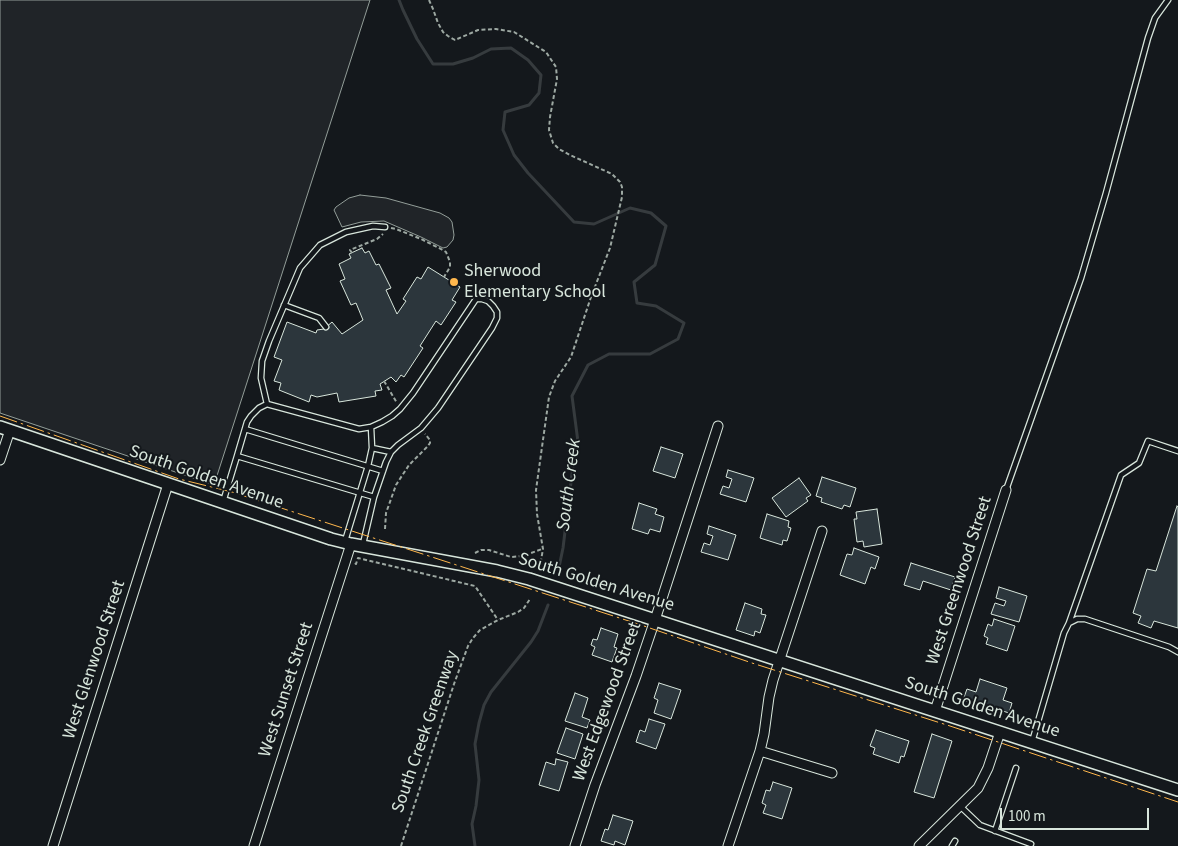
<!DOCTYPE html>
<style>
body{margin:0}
#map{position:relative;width:1178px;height:846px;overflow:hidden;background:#14181c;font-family:"Source Sans 3",sans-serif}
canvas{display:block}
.scale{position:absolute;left:1000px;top:808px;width:149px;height:22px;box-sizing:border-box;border:2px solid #d8e6dc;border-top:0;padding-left:6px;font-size:15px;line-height:18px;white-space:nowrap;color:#d8e6dc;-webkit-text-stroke:4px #14181c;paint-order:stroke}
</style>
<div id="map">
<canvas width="1178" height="846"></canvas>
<div class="scale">100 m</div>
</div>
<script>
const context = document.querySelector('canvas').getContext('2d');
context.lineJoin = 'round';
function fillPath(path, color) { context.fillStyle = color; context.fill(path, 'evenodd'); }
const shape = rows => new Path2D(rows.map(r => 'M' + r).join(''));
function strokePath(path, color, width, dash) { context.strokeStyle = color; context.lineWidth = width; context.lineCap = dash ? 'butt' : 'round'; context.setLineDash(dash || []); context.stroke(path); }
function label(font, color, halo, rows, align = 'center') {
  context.font = font + ' "Source Sans 3",sans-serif'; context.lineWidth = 4; context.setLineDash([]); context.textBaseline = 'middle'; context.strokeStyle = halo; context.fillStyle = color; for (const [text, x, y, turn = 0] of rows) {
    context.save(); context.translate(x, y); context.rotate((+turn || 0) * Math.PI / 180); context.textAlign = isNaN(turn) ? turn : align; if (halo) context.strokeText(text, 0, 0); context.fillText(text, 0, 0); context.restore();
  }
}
const green = shape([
 [0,0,370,0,214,485,0,413,0,0],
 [360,195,386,198,440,213,449,218,452,222,454,235,453,240,447,247,443,248,421,237,384,221,361,222,342,227,334,210,336,207,349,198,360,195]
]);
fillPath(green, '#202428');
strokePath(green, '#939e99', 1);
strokePath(shape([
 [399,0,403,10,417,39,433,64,453,64,473,58,491,49,511,48,528,60,541,75,539,93,529,105,505,112,503,130,514,155,528,173,574,222,594,224,630,208,651,213,666,226,655,265,634,282,637,303,656,306,684,323,678,339,650,354,609,354,588,365,572,396,578,442,573,466,563,548,558,572],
 [475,846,472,824,476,806,479,780,475,744,479,723,484,705,491,692,531,642,538,631,548,605]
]), '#363b3e', 3);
const building = shape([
 [362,248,365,253,369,251,376,265,379,264,391,288,386,290,397,314,406,301,403,299,417,277,421,279,428,267,460,287,452,300,456,302,441,325,436,321,420,346,423,348,404,377,401,375,396,382,391,377,380,384,382,390,375,391,376,396,339,402,337,393,317,397,311,395,309,402,279,390,281,383,274,381,282,360,274,357,287,322,316,333,317,330,324,329,332,322,342,334,363,320,356,303,351,305,340,281,345,279,339,264,351,258,349,254,362,248],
 [661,447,683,454,675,478,653,471,661,447],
 [728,470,754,478,746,502,720,494,723,486,729,488,732,479,726,477,728,470],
 [822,477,856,488,850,507,844,505,842,509,821,502,822,498,816,496,822,477],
 [799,478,811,495,806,498,808,501,786,517,772,498,799,478],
 [639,503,657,509,655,514,664,517,660,532,650,529,648,534,632,529,639,503],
 [1177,506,1178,507,1178,628,1154,621,1151,628,1138,623,1141,616,1133,613,1147,569,1156,571,1177,506],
 [877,509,882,544,864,547,863,541,857,542,854,519,857,519,856,512,877,509],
 [767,514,789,521,788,527,791,528,787,541,783,540,782,545,760,538,767,514],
 [709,526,736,535,728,560,701,552,704,543,710,545,713,536,707,534,709,526],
 [854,548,879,557,875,569,871,567,865,584,840,575,847,554,852,555,854,548],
 [911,563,955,577,951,590,923,581,920,590,904,585,911,563],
 [999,587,1027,596,1019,622,991,614,995,603,1004,606,1006,601,996,598,999,587],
 [745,603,762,609,761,614,766,615,760,633,755,631,754,636,736,630,745,603],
 [994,619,1015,626,1007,651,986,644,988,638,984,636,988,624,992,626,994,619],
 [601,628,618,634,614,647,617,648,612,662,592,655,595,647,591,645,593,639,597,640,601,628],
 [980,679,1007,688,1003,700,1012,703,1009,713,975,702,974,703,963,700,967,689,976,692,980,679],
 [659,683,681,690,671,719,654,713,658,700,654,698,659,683],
 [575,693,588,698,582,717,590,720,587,728,565,721,575,693],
 [649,719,665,724,656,749,636,742,640,730,645,732,649,719],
 [566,728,583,734,575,759,557,753,566,728],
 [876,730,909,741,904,757,901,756,899,763,873,754,875,748,870,746,876,730],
 [932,734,952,741,934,798,914,792,932,734],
 [556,759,568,762,559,791,539,785,546,762,555,765,556,759],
 [773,782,792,788,782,819,763,813,766,805,762,803,766,790,770,791,773,782],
 [613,815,633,821,625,845,615,841,614,845,601,841,605,829,608,830,613,815]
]);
fillPath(building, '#2c363c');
strokePath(building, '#d8e6dc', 1);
const service = shape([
 [284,305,319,318,326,327],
 [267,404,261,378,262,361,269,341,300,268,320,245,346,232,373,226,385,227],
 [245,429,383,471],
 [372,448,391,452],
 [1006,490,1081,278,1106,193,1148,38,1155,18,1168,0],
 [223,502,237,456],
 [345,541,368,466,372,448,371,427],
 [363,544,374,497,386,462,391,452,398,445,421,428,438,408,492,328,497,318,497,312,493,306,488,301,482,299,476,299,413,393,400,409,392,416,382,422,371,427,359,429,267,404,259,408,251,416,247,422,237,456,374,497],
 [1069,623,1121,475,1139,463,1148,441,1178,451],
 [1032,742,1064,633,1069,623,1077,619,1085,619,1169,647,1178,652],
 [960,806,980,825,1031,844],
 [995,831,1016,768],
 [952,846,955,841]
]);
const minor = shape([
 [0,460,10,430],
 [935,711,1006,490],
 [760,751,832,773],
 [53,846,168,484],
 [254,846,351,544],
 [575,846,595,785,636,676,655,620,718,426],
 [728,846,760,751,764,734,769,697,773,680,822,531],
 [919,846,978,788,988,768,1000,732]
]);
const tertiary = shape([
 [0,427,331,539,351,544,497,571,529,579,1178,790]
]);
strokePath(service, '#d8e6dc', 7);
strokePath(minor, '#d8e6dc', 11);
strokePath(tertiary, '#d8e6dc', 14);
strokePath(shape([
 [429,0,433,9,438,23,443,32,448,36,455,40,478,30,496,29,514,32,546,52,556,67,557,79,550,117,549,130,553,143,559,149,570,155,612,174,620,182,622,187,622,197,610,248,591,297,571,357,555,381,549,397,536,490,537,514,543,549,540,566],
 [391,228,396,229,421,239,441,249,446,252,450,262,450,267,444,277],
 [352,253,350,250,377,239,383,234],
 [384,381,397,403],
 [385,529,386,513,396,485,409,465,427,447,430,443,430,440,425,434],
 [475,553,481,550,489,550,511,557,523,556,542,549],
 [355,563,356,564,358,558,475,586,498,620],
 [401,846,454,684,468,646,473,638,480,630,498,620,518,612,524,608,530,599]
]), '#9da8a2', 2, [4, 2.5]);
strokePath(service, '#14181c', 4.5);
strokePath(minor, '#14181c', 9);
strokePath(tertiary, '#14181c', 11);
strokePath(shape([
 [0,416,179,479,232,492,641,625,752,663,950,726,1178,802]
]), '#ffb74d', 1, [18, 4, 2.5, 4]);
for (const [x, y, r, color] of [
 [454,282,5,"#ffb74d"]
]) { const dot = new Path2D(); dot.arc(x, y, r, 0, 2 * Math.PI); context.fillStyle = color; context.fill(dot); strokePath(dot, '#14181c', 2); }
label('18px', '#d8e6dc', '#14181c', [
 ["Sherwood",464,272],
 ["Elementary School",464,293]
], 'left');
label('18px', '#d8e6dc', '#14181c', [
 ["South Golden Avenue",206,478,19],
 ["West Greenwood Street",960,581,-72],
 ["South Golden Avenue",596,583,17],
 ["West Glenwood Street",95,660,-72],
 ["West Sunset Street",287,690,-72],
 ["West Edgewood Street",608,702,-70],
 ["South Golden Avenue",982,708,18],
 ["South Creek Greenway",426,732,-71]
]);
label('italic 19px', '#d8e6dc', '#14181c', [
 ["South Creek",570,485,-83]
]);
</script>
